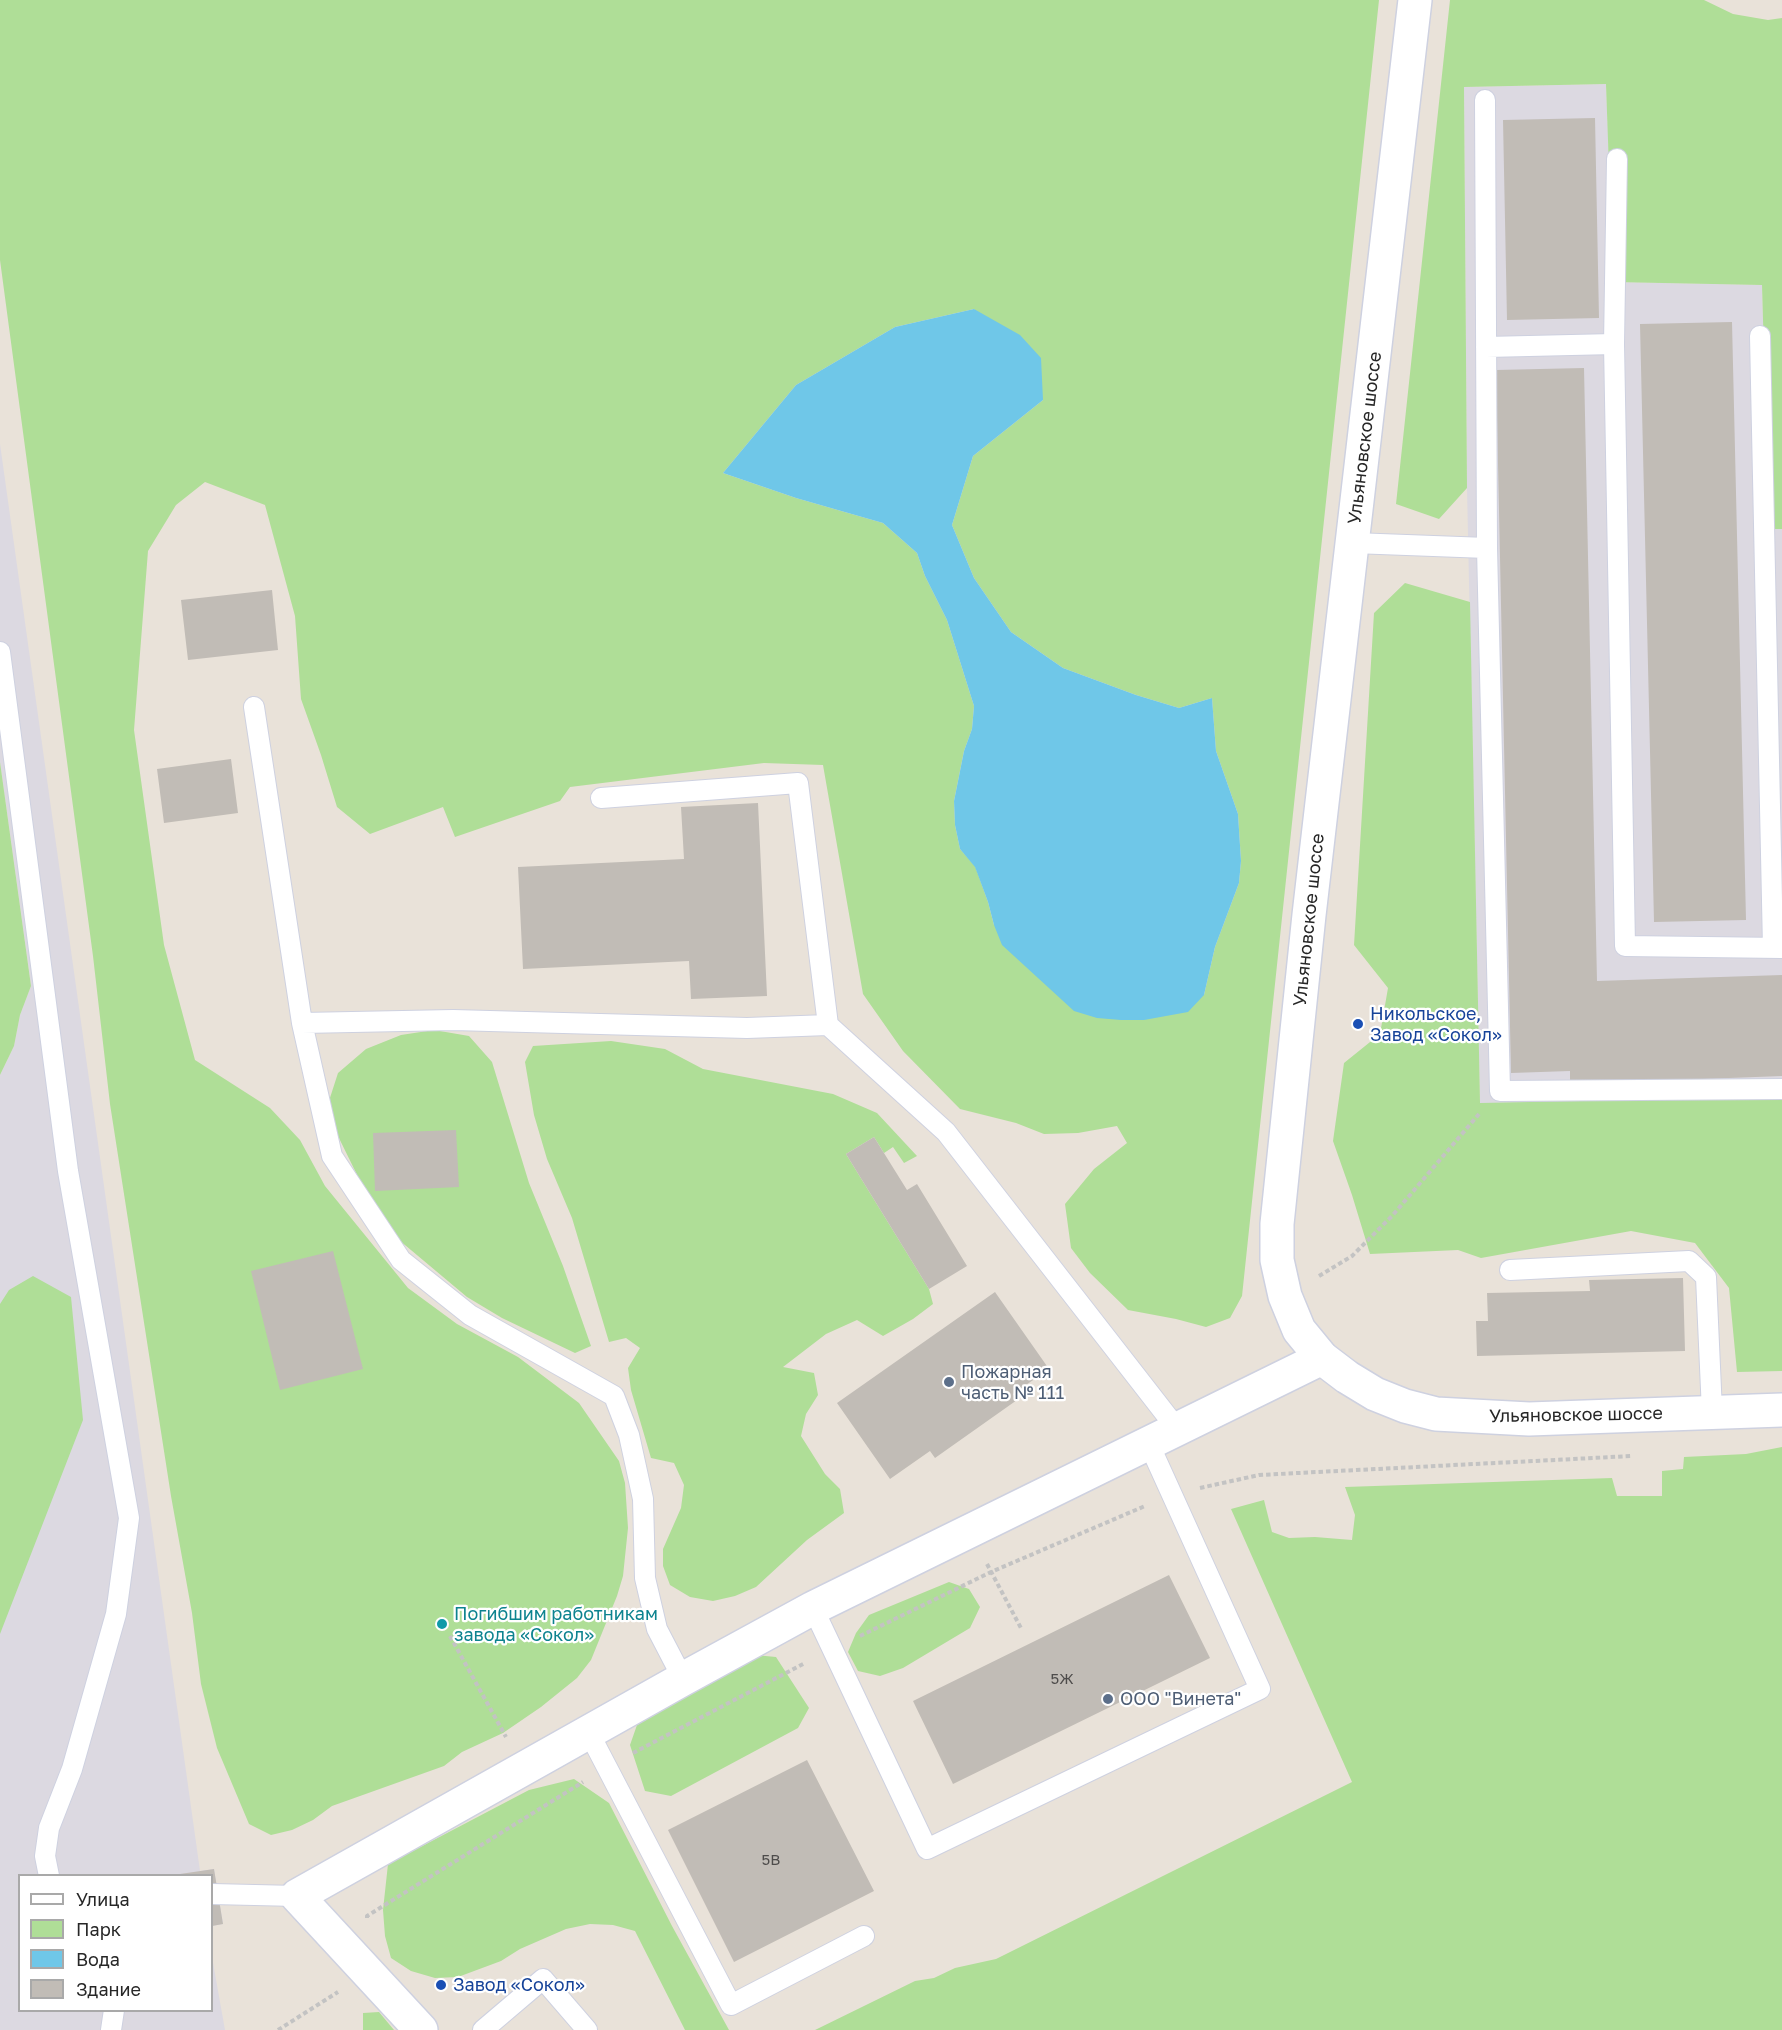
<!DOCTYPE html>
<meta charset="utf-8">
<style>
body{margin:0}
#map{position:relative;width:1782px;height:2030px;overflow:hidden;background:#e9e2d9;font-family:"Golos Text",sans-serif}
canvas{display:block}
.legend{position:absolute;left:18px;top:1874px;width:195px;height:138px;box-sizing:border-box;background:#fff;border:2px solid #a9a9a9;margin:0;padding:8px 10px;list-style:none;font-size:18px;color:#272727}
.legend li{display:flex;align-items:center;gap:12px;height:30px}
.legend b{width:30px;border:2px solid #a9a9a9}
</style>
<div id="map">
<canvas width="1782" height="2030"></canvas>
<ul class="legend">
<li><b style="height:8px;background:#fff"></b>Улица</li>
<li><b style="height:16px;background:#afde97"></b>Парк</li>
<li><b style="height:16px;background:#6fc7e8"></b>Вода</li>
<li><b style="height:16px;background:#c1bcb6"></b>Здание</li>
</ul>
</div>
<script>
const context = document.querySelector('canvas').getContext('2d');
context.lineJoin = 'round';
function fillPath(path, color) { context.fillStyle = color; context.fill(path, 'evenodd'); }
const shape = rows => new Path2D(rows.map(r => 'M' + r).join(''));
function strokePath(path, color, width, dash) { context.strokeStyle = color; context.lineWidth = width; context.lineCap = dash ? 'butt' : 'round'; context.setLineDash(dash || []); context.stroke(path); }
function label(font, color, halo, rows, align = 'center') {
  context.font = font + ' "Golos Text",sans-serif'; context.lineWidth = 4.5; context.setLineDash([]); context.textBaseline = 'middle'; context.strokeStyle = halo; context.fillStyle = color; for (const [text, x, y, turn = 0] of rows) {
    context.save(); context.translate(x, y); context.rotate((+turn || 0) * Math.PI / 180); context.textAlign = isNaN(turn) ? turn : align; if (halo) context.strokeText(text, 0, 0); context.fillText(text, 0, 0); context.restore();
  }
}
fillPath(shape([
 [1606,84,1614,282,1762,285,1769,529,1782,529,1782,1097,1480,1104,1467,488,1464,87],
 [0,444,200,1871,214,1869,223,1924,212,1926,212,1876,20,1876,20,2010,212,2010,212,1957,225,2030,0,2030,0,1075,14,1046,20,1015,31,986,0,762]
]), '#dcd9e1');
fillPath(shape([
 [0,0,1379,0,1242,1296,1230,1318,1206,1327,1176,1319,1128,1310,1090,1273,1071,1248,1065,1204,1094,1169,1127,1143,1117,1126,1078,1133,1044,1134,1016,1123,960,1109,903,1051,863,994,823,765,764,763,570,787,560,801,455,837,443,807,370,834,337,807,321,755,301,699,295,616,265,505,205,482,176,505,148,551,134,730,164,945,195,1060,270,1108,300,1140,325,1186,408,1288,457,1324,518,1357,579,1403,619,1461,625,1483,628,1528,623,1576,617,1596,591,1660,577,1678,541,1707,503,1733,462,1752,444,1766,332,1806,313,1820,292,1830,271,1835,249,1824,217,1748,201,1684,192,1613,171,1496,110,1104,93,956,0,260],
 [974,309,1043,400,973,456,952,525,974,578,1011,632,1063,668,1136,695,1179,708,1212,698,1216,751,1238,814,1241,861,1239,883,1215,947,1204,995,994,925,988,902,975,866,960,849,955,825,954,801,964,751,972,729,974,706,947,620,925,576,917,553,883,523,796,498,723,473,796,385,895,327],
 [1450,0,1704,0,1733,14,1768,20,1782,18,1782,529,1769,529,1762,285,1613,282,1606,84,1464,87,1467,488,1439,519,1396,504],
 [1405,583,1470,602,1480,1103,1782,1097,1782,1371,1737,1372,1729,1288,1695,1243,1631,1231,1481,1258,1458,1250,1370,1254,1352,1195,1333,1141,1344,1063,1380,1034,1388,988,1354,945,1374,613],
 [0,762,31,986,20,1015,14,1046,0,1075],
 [434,1030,469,1036,492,1062,529,1183,563,1266,591,1346,575,1353,502,1318,467,1297,399,1240,364,1189,336,1132,328,1104,338,1073,366,1049,401,1035],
 [611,1041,665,1049,703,1069,833,1094,877,1113,917,1156,904,1163,893,1147,884,1153,874,1137,846,1154,929,1289,933,1304,913,1319,883,1336,857,1320,826,1334,783,1367,814,1373,818,1395,806,1414,801,1436,825,1474,840,1489,844,1513,807,1540,756,1587,735,1596,713,1601,690,1597,670,1585,663,1566,663,1549,681,1508,684,1485,674,1463,651,1458,631,1390,628,1368,640,1348,626,1338,609,1342,572,1218,547,1159,534,1115,525,1062,533,1046],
 [33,1276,71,1297,83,1420,0,1634,0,1304,9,1290],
 [1782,1447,1782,2030,815,2030,915,1981,934,1978,955,1968,996,1959,1352,1782,1231,1509,1264,1500,1272,1532,1289,1538,1315,1537,1352,1540,1355,1515,1345,1487,1612,1478,1617,1496,1662,1496,1662,1471,1683,1469,1684,1457,1746,1454],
 [949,1582,969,1589,980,1607,970,1628,903,1668,880,1676,858,1671,848,1652,856,1633,869,1615],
 [755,1655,776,1657,809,1708,798,1728,671,1796,645,1791,630,1745,637,1725],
 [574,1779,609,1803,672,1926,729,2030,685,2030,635,1931,613,1925,590,1924,566,1929,520,1949,501,1961,458,1977,435,1978,411,1971,391,1958,385,1936,383,1910,388,1864,529,1790],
 [379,2012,394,2030,363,2030,363,2013]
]), '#afde97');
fillPath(shape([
 [974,309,1020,335,1041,358,1043,400,973,456,952,525,974,578,1011,632,1063,668,1136,695,1179,708,1212,698,1216,751,1238,814,1241,861,1239,883,1215,947,1204,995,1188,1012,1144,1020,1121,1020,1097,1018,1074,1011,1002,945,994,925,988,902,975,867,960,849,955,825,954,801,964,751,972,729,974,706,947,620,925,576,917,553,883,523,796,498,723,473,796,385,895,327]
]), '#6fc7e8');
fillPath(shape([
 [1595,118,1599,318,1507,320,1503,120],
 [1732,322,1746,920,1654,922,1640,324],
 [1584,368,1597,981,1782,975,1782,1076,1570,1084,1570,1071,1511,1073,1496,370],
 [272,590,278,650,188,660,181,600],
 [231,759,238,813,164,823,157,769],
 [758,803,767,996,691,999,689,961,523,969,518,867,684,859,681,807],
 [456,1130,459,1187,375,1191,373,1133],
 [874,1137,907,1190,917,1184,967,1266,929,1289,846,1154],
 [333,1251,363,1369,280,1390,251,1271],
 [1683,1278,1685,1351,1477,1356,1476,1321,1488,1321,1487,1293,1590,1291,1589,1280],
 [995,1292,1049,1369,1013,1394,1017,1400,935,1458,930,1451,890,1479,837,1403],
 [1169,1575,1210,1658,953,1784,913,1701],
 [807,1760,874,1891,734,1962,668,1830],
 [214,1869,223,1924,212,1926,212,1876,180,1874]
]), '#c1bcb6');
const lane = shape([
 [1485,100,1487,548],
 [1760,336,1773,948],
 [1614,344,1625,946,1782,948],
 [1486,347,1614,344,1617,159],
 [1353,543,1487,548,1500,1091,1782,1089],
 [0,652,68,1171,129,1518,116,1614,72,1769,49,1828,45,1856,49,1876],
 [254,707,302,1023],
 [601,798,798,783,828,1025,946,1132,1178,1430],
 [1510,1270,1689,1261,1706,1277,1712,1412],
 [813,1608,927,1849,1260,1689,1149,1444],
 [683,1679,657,1629,645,1578,643,1499,629,1435,614,1396,470,1315,401,1260,332,1156,302,1023,453,1020,747,1028,828,1025],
 [589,1733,731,2005,864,1936],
 [212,1894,297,1896],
 [111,2030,114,2010],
 [483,2030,543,1979,587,2030]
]);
const street = shape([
 [421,2030,297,1896,683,1679,813,1608,1322,1358]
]);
const secondary = shape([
 [1415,0,1309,915,1277,1224,1277,1260,1285,1296,1299,1330,1322,1358,1347,1377,1375,1394,1405,1406,1436,1414,1529,1419,1782,1410]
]);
strokePath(lane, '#ced1e0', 22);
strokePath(street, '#ced1e0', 36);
strokePath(secondary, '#ced1e0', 36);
strokePath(shape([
 [1319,1276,1352,1256,1392,1216,1479,1114],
 [1200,1488,1259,1475,1632,1456],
 [987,1564,1022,1630],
 [450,1636,506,1737],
 [860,1636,991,1572,1145,1506],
 [633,1753,805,1663],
 [367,1918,367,1916,583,1782],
 [278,2030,338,1992]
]), '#c3c3c3', 4, [4.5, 3]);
strokePath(lane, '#fff', 20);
strokePath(street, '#fff', 33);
strokePath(secondary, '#fff', 33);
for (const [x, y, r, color] of [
 [1358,1024,6,"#1a4fb4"],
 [949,1382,6,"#5c6f8a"],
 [442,1624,6,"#0f9aa8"],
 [1108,1699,6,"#5c6f8a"],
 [441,1985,6,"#1a4fb4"]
]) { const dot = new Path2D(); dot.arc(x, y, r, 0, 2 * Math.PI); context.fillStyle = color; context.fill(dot); strokePath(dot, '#fff', 2); }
label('15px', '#4e4c4b', null, [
 ["5Ж",1062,1679],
 ["5В",771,1860]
]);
label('18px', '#272727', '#fff', [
 ["Ульяновское шоссе",1365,438,-83],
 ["Ульяновское шоссе",1309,920,-84],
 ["Ульяновское шоссе",1576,1415,-1]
]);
label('18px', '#164399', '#fff', [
 ["Никольское,",1370,1014],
 ["Завод «Сокол»",1370,1035],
 ["Завод «Сокол»",453,1985]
], 'left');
label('18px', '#4e5e75', '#fff', [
 ["Пожарная",961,1372],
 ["часть № 111",961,1393],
 ["ООО \"Винета\"",1120,1699]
], 'left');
label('18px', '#0d838f', '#fff', [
 ["Погибшим работникам",454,1614],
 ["завода «Сокол»",454,1635]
], 'left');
</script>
